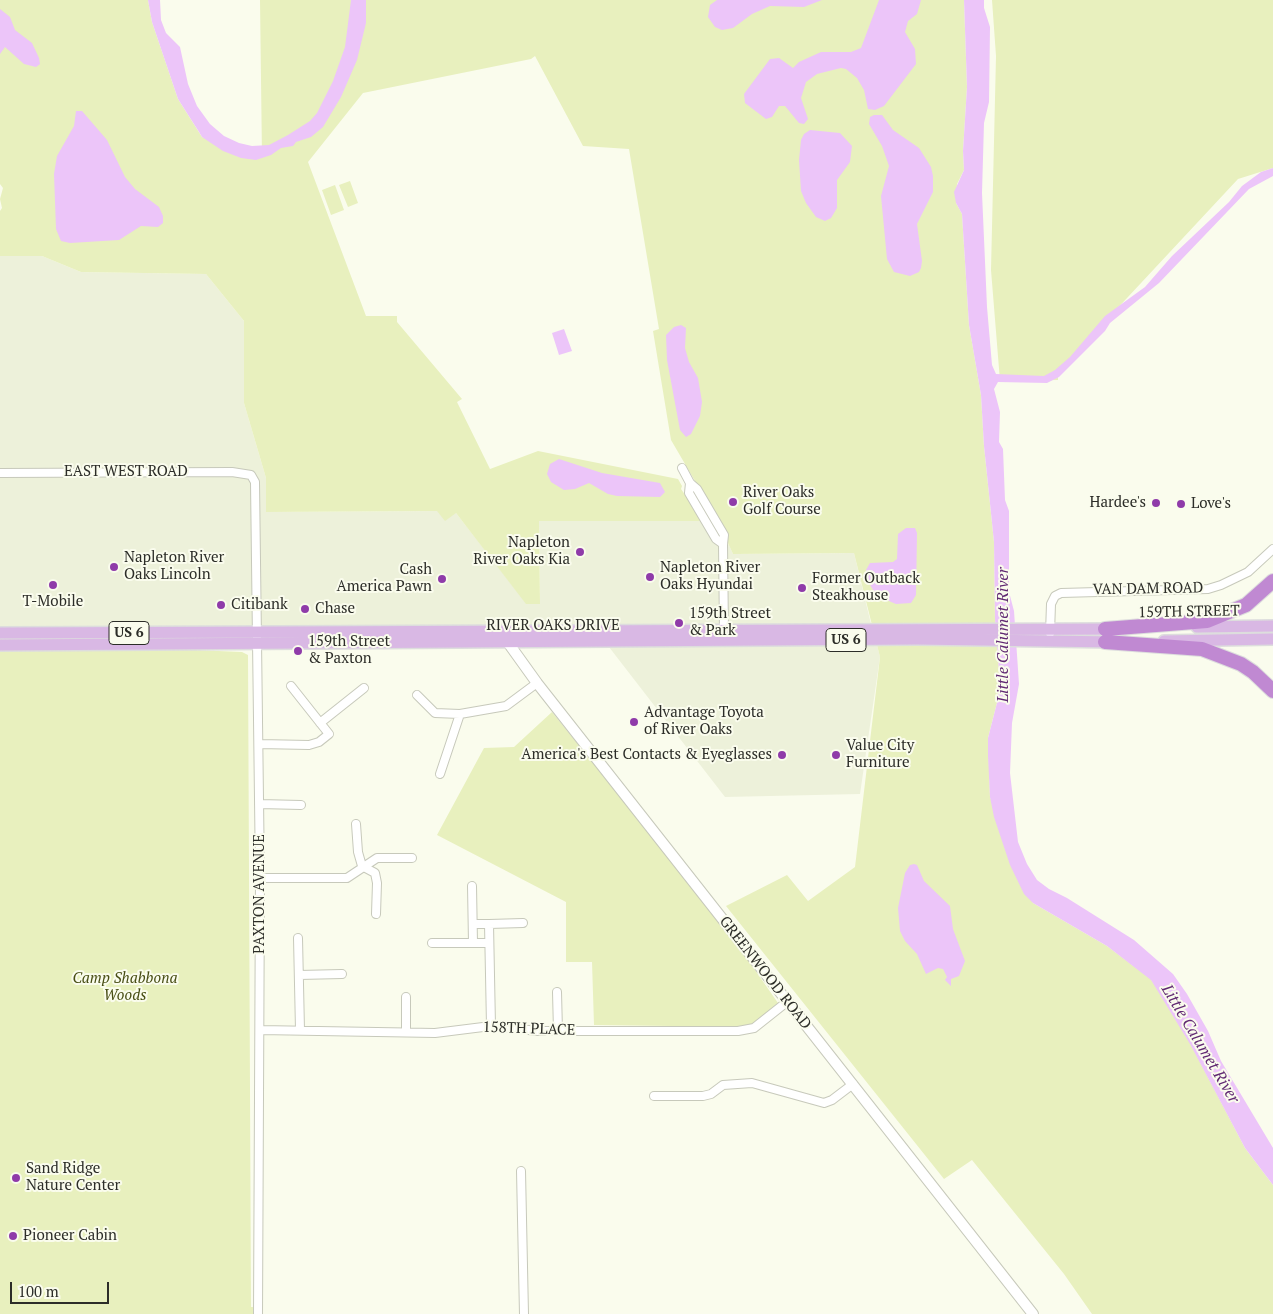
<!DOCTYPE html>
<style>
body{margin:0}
#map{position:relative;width:1273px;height:1314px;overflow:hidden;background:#fafced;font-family:"PT Serif",serif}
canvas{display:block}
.scale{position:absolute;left:10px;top:1282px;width:99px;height:22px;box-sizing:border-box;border:2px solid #2c2d28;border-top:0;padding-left:6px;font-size:15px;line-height:18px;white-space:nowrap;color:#2c2d28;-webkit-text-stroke:4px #fafced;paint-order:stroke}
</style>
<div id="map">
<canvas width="1273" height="1314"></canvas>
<div class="scale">100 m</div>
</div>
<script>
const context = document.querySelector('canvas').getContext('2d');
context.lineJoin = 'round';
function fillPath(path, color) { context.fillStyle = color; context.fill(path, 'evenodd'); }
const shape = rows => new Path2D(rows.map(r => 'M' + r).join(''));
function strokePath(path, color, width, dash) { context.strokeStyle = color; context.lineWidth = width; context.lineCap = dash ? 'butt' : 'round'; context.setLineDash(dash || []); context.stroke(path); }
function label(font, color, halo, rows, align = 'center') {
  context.font = font + ' "PT Serif",serif'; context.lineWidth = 4; context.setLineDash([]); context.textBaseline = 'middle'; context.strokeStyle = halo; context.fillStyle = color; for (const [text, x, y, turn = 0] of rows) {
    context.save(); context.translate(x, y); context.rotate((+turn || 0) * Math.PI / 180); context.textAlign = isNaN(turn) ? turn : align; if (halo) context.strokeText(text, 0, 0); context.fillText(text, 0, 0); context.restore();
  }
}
fillPath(shape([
 [0,256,42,256,81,272,206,274,244,321,244,403,266,478,267,512,437,511,456,513,527,604,540,604,539,521,718,520,733,554,854,553,871,624,0,629],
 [877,645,880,657,860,794,725,797,609,647]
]), '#edf1da');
fillPath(shape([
 [0,0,148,0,152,22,178,99,202,137,262,158,260,0,964,0,967,87,963,151,964,170,957,184,956,203,962,214,969,325,981,395,984,446,994,542,995,619,999,671,998,699,988,738,990,797,1033,903,1107,946,1151,979,1190,1043,1245,1148,1273,1185,1273,1314,1092,1314,1064,1274,972,1160,944,1179,726,906,787,875,808,901,855,867,880,657,854,553,733,554,716,517,671,440,653,331,659,329,629,149,583,146,535,56,531,59,363,93,308,162,366,316,397,316,397,322,462,399,457,402,490,469,538,451,678,479,682,486,681,489,688,499,691,499,703,521,539,521,540,604,526,604,456,513,445,521,437,511,266,512,266,478,244,403,244,321,206,274,81,272,42,256,0,256,0,211,2,208,0,199,3,188,0,184],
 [992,0,1273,0,1273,168,1238,179,1058,372,1058,380,1000,381,991,270,996,56],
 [350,181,358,203,348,207,339,185],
 [335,185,344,210,331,215,322,190],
 [0,649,170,649,242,652,248,655,251,1307,253,1307,253,1314,0,1314],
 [552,712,723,924,778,1003,750,1027,594,1025,592,962,566,962,566,902,437,835,484,748,514,747]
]), '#e8f0be');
fillPath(shape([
 [148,0,160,0,161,20,166,33,180,47,188,84,197,106,210,124,224,136,239,143,252,146,269,145,288,135,310,121,317,113,333,81,345,47,351,0,366,0,366,23,357,60,341,97,323,127,311,137,296,142,293,146,281,148,271,155,256,160,241,158,223,151,202,137,199,132,178,99,152,22],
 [717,0,822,0,804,7,770,6,752,14,733,28,722,30,715,27,708,17,710,5],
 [879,0,921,0,917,14,908,21,905,32,915,49,916,64,884,106,875,110,868,109,864,90,857,78,846,69,841,68,817,74,806,82,801,98,808,119,804,124,799,123,785,106,779,106,772,117,766,119,745,103,744,94,770,59,779,58,793,68,799,62,821,52,851,52,861,48],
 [964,0,984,0,984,8,990,27,989,102,984,123,982,193,987,307,992,365,996,374,1044,376,1055,370,1070,357,1105,316,1145,287,1172,256,1229,202,1242,186,1261,172,1273,168,1273,176,1249,189,1159,283,1110,323,1105,331,1059,377,1047,383,998,382,994,389,1000,412,999,442,1003,449,1005,500,1009,511,1009,592,1014,611,1019,684,1012,723,1010,773,1018,842,1027,864,1037,880,1049,889,1067,898,1134,940,1173,974,1187,994,1208,1031,1221,1061,1273,1148,1273,1185,1245,1148,1190,1044,1151,980,1107,946,1033,903,1024,894,1010,865,994,817,990,797,988,756,988,738,998,699,999,671,995,619,994,542,984,446,981,395,969,325,962,214,956,203,954,192,964,170,963,151,967,87],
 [0,9,10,17,15,30,32,43,39,58,40,64,36,67,24,64,5,47,0,54],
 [76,111,82,111,107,140,125,177,135,189,159,207,163,216,163,223,158,227,141,226,119,240,70,243,61,241,56,229,54,174,57,156,74,126],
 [874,115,882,115,893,130,919,148,931,167,933,176,933,192,917,224,922,261,921,268,919,272,910,276,894,272,887,259,881,196,889,166,882,146,869,124,870,117],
 [810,130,840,133,852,146,850,162,837,180,837,208,831,218,825,221,816,217,806,203,801,191,799,160,801,140,804,134],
 [681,325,686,328,685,348,689,362,698,378,702,402,700,416,691,434,686,437,680,430,667,360,666,335,674,327],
 [564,329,572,351,559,355,552,333],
 [559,459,602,473,660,483,665,492,660,497,617,496,608,494,589,483,575,489,564,490,551,482,547,474,550,464],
 [906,528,915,528,917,533,916,595,911,603,896,604,877,596,870,585,866,570,870,563,893,562,897,559,898,534],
 [914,864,917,865,924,881,950,906,953,929,965,961,959,976,951,979,951,986,945,980,947,977,943,969,938,968,926,974,917,954,905,941,900,931,898,908,905,873,910,865]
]), '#ecc5f9');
const street = shape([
 [682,468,690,483,697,489,724,535,723,544,724,633],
 [0,473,232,472,251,475,255,482,260,878,258,1314],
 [690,483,689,493,716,539,723,544],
 [1050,633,1051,604,1055,596,1061,593,1208,589,1221,585,1248,572,1273,549],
 [417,695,435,713,460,714,506,706,537,683],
 [320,723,364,688],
 [259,744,309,745,319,742,329,734,291,686],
 [440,774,460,714],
 [259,804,301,805],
 [356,824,358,852,362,866,375,873,377,883,376,914],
 [260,878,347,878,377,858,412,858],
 [472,886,473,943],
 [473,924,489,924,491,1026],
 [489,924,523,923],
 [298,938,300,1030],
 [432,943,489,943],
 [299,975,342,974],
 [557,992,558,1031],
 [260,1030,435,1033,491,1026,538,1031,738,1031,754,1028,788,1001],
 [406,1032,406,997],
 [654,1096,703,1096,711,1094,723,1085,752,1083,824,1103,832,1100,853,1084],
 [521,1171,524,1314]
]);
const secondary = shape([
 [504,637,537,683,1033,1314]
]);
const primary = shape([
 [1197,627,1273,626],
 [0,633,1113,629],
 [1164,641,1273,639],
 [0,645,917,639,1113,642]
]);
const highway = shape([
 [1105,629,1207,621,1246,605,1273,581],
 [1105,642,1202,649,1241,664,1253,672,1273,691]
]);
strokePath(street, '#c7c9bb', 10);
strokePath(secondary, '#c7c9bb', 12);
strokePath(primary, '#ddd', 14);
strokePath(highway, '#ddd', 16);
strokePath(street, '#fff', 8);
strokePath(secondary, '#fff', 10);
strokePath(primary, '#d9b8e4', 11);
strokePath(highway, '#c089d2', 14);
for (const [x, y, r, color] of [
 [733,502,5,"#8f3ba9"],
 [1156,503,5,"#8f3ba9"],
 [1181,504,5,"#8f3ba9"],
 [580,552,5,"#8f3ba9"],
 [114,567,5,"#8f3ba9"],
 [650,577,5,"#8f3ba9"],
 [442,579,5,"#8f3ba9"],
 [53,585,5,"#8f3ba9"],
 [802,588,5,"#8f3ba9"],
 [221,605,5,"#8f3ba9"],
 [305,609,5,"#8f3ba9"],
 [679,623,5,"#8f3ba9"],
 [298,651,5,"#8f3ba9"],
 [634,722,5,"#8f3ba9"],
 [782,755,5,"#8f3ba9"],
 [836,755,5,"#8f3ba9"],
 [16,1178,5,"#8f3ba9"],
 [13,1236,5,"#8f3ba9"]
]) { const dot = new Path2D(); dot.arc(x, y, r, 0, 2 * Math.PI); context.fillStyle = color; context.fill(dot); strokePath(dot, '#fafced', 2); }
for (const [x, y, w] of [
 [129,633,40],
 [846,640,40]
]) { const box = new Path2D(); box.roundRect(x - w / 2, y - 11.5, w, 23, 4); context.fillStyle = '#fafced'; context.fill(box); strokePath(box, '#2c2d28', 1); }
label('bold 14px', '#2c2d28', null, [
 ["US 6",129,633],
 ["US 6",846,640]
]);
label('15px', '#2c2d28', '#fafced', [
 ["EAST WEST ROAD",126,472],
 ["VAN DAM ROAD",1148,589,-1],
 ["159TH STREET",1189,612,-1],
 ["RIVER OAKS DRIVE",553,626],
 ["PAXTON AVENUE",260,894,-90],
 ["GREENWOOD ROAD",765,973,52],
 ["158TH PLACE",529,1029,2]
]);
label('15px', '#2c2d28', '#fafced', [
 ["River Oaks",743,493],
 ["Golf Course",743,510],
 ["Hardee's",1146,503,"right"],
 ["Love's",1191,504],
 ["Napleton",570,543,"right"],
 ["River Oaks Kia",570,560,"right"],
 ["Napleton River",124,558],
 ["Oaks Lincoln",124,575],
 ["Napleton River",660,568],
 ["Oaks Hyundai",660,585],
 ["Cash",432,570,"right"],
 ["America Pawn",432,587,"right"],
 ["Former Outback",812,579],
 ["Steakhouse",812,596],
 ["T-Mobile",53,602,"center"],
 ["Citibank",231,605],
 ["Chase",315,609],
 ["159th Street",689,614],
 ["& Park",689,631],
 ["159th Street",308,642],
 ["& Paxton",308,659],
 ["Advantage Toyota",644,713],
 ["of River Oaks",644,730],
 ["Value City",846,746],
 ["Furniture",846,763],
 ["America's Best Contacts & Eyeglasses",772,755,"right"],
 ["Sand Ridge",26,1169],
 ["Nature Center",26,1186],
 ["Pioneer Cabin",23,1236]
], 'left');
label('italic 15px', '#474d13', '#fafced', [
 ["Camp Shabbona",125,979],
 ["Woods",125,996]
]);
label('italic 16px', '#612973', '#fafced', [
 ["Little Calumet River",1003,635,-90],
 ["Little Calumet River",1200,1044,59]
]);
</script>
